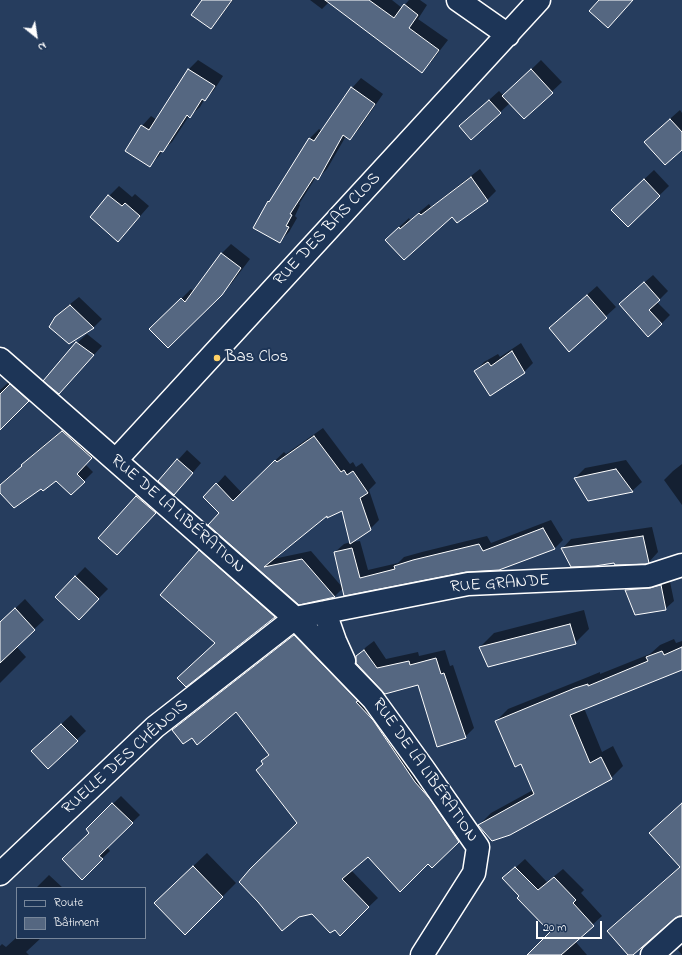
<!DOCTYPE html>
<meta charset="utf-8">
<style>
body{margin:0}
#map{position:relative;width:682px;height:955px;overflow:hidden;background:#263d5e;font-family:"Indie Flower",sans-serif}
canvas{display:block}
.legend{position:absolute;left:16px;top:887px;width:130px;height:52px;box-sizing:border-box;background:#1d3557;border:1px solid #77869a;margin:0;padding:5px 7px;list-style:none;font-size:12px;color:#fff}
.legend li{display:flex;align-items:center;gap:8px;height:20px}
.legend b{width:20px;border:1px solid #77869a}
.north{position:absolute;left:16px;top:16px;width:40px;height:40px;-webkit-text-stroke:3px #1d3557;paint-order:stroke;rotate:150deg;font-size:11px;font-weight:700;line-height:16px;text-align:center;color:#fff}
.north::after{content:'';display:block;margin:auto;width:14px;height:18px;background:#fff;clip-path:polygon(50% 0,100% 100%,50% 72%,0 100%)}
.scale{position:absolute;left:536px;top:921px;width:66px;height:18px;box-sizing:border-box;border:2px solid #fff;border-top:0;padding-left:5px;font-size:12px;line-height:14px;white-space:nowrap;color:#fff;-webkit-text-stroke:3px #1d3557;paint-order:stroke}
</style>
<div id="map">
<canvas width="682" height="955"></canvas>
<ul class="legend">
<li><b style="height:5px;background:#1d3557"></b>Route</li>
<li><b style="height:11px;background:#556781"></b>Bâtiment</li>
</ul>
<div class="north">N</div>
<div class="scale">20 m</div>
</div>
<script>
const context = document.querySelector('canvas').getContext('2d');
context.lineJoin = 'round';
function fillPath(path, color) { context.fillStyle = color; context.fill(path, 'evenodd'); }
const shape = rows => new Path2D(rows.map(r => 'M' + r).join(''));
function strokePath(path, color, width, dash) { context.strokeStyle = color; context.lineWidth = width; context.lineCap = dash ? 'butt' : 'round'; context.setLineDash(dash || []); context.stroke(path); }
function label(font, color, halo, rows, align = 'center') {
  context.font = font + ' "Indie Flower",sans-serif'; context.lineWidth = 4; context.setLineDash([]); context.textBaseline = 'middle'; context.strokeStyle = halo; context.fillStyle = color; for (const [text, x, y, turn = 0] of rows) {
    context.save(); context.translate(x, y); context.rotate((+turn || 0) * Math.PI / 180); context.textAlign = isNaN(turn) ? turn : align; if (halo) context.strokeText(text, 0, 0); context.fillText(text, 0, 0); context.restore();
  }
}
fillPath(shape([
 [203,0,233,0,218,20,211,28],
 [310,0,331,0,322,9],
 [366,0,392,0,402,8,409,0,420,0,427,5,418,19,448,40,431,62,422,72],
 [198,60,223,76,214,90,204,100,200,107,190,116,189,116,172,142,162,151,159,156,150,165,142,126,151,116,157,120,189,69],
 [541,60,562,82,524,118,510,103,471,139,470,117,499,91,504,96],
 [361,78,383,94,359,129,350,138,346,136,327,169,318,178,316,177,299,204,300,205,295,216,297,218,289,232,280,241,269,202,272,199,310,138,319,129,322,131,352,88],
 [680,110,682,113,682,149,655,132],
 [480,169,496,191,487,200,452,216,396,230,409,218,410,220,429,204,431,207],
 [654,170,669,186,628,226,622,200],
 [119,186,132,197,135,194,149,206,127,231,91,217,109,196],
 [231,244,250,259,231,284,168,347,151,329,191,289,194,292,221,254],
 [653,275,668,291,657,302,670,315,661,324,620,304],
 [597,286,616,307,569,350,560,319],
 [79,297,102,319,94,327,69,343,56,317,65,308],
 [87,334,102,346,68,383,77,343],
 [521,343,533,363,524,372,475,372,484,362,498,354,500,357],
 [9,382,38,391,15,414,16,415,0,430,0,390],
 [72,422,101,448,85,464,93,472,71,494,56,480,41,487,0,491,0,485,6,479,23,466,22,465,31,456],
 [323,428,350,464,353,462,356,467,362,463,376,483,369,490,379,520,370,529,351,542,360,541,368,570,398,563,404,557,422,552,487,536,491,543,551,520,563,540,555,548,465,571,344,595,335,552,344,544,351,542,342,510,327,514,273,559,311,551,343,588,334,597,299,603,210,525,221,512,217,484,225,475,242,493,284,452,286,454],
 [187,450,201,463,183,484,159,481],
 [626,460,642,482,632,491,588,500,575,478,585,468],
 [682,464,682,505,664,480,673,471],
 [146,487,165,503,126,544,136,497],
 [652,527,658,552,649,562,615,562,562,549,571,539],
 [209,542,284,608,275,617,186,686,216,642,200,551],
 [85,567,108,589,88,609,56,597],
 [669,577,674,601,665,609,635,614,626,590,634,582],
 [25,599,44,620,16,646,26,657,0,683,0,623],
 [584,610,589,629,575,643,480,647,494,633],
 [303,627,467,832,432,867,428,863,368,855,351,870,378,898,340,934,335,928,299,823,262,761,269,754,236,711,192,736,173,730,182,721],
 [674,639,676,643,682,641,682,669,584,708,602,752,613,746,623,766,611,778,479,825,491,813,533,790,522,763,496,721,508,709,588,677,600,672,600,674,650,654,660,645],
 [374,641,386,659,418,652,419,656,445,650,450,666,453,665,474,728,465,737,418,684,385,693,357,657,366,647],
 [71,715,86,731,48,767,42,742],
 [121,796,140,815,107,847,110,851,82,878,91,833,87,829],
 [682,803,682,915,673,918,632,955,630,955,608,931,621,918,681,867,650,833],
 [207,853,236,883,185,934,169,889],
 [525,859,547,882,563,869,584,890,581,893,602,916,575,941,587,955,544,955,551,932,521,896,504,878],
 [49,875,63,888,36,888],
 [17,937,41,938,26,952,29,955,0,955,0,946,2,944,6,947],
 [682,946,682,955,678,950]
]), '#0007');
const building = shape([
 [202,0,232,0,211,29,191,15,202,0],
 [325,0,369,0,394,18,404,4,418,15,409,28,439,50,422,73,325,0],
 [599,0,633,0,608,28,589,11,599,0],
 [188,69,215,86,205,101,202,99,190,118,187,115,163,152,160,151,150,167,125,151,141,125,149,130,188,69],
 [531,69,553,93,524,119,502,96,531,69],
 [351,87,375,104,350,140,343,135,318,180,314,177,290,214,292,215,286,226,289,227,280,243,253,228,268,201,269,202,309,138,314,141,351,87],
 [489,100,501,113,471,140,459,126,489,100],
 [670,119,682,132,682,150,665,165,644,142,670,119],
 [471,177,488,201,457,223,452,217,404,260,385,240,399,227,400,229,419,213,421,215,471,177],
 [644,179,660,196,628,227,611,210,644,179],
 [108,195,122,206,125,203,140,216,118,242,90,217,108,195],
 [221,253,241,268,222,295,168,348,149,329,181,298,185,302,221,253],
 [644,282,660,300,649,310,662,324,648,337,619,304,644,282],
 [587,295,607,318,569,352,549,328,587,295],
 [70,305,94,328,69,344,49,327,55,317,70,305],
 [76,342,94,355,59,394,43,381,76,342],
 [512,351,525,373,490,396,474,371,488,362,491,366,512,351],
 [10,384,29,401,0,430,0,394,10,384],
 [62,431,92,458,77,474,85,482,71,495,56,481,43,491,41,489,14,508,0,493,0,485,22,466,21,465,62,431],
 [314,436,341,472,344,470,347,475,353,471,368,493,360,498,371,530,350,544,342,511,327,518,327,516,264,567,302,559,335,597,299,605,208,525,219,513,203,497,216,483,233,501,275,460,277,462,314,436],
 [177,459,193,473,174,495,158,481,177,459],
 [616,469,633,492,588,501,574,478,616,469],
 [136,496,156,513,117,555,98,538,136,496],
 [543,528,555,549,499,570,466,572,344,596,334,552,352,548,360,578,395,569,394,566,413,560,479,544,483,551,543,528],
 [643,536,649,563,646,564,615,565,614,563,595,566,571,567,561,548,643,536],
 [199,550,275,617,186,687,177,678,215,643,160,595,199,550],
 [75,576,99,599,79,620,55,597,75,576],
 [661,585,666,610,635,615,625,590,649,588,661,585],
 [15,608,35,630,0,663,0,622,15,608],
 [570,624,576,644,488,667,479,647,570,624],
 [294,635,358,701,356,702,373,720,415,782,430,799,459,842,432,868,428,864,400,892,368,857,342,879,369,907,340,936,335,930,330,933,312,914,299,917,282,931,258,902,239,882,250,869,297,823,256,770,263,764,261,761,269,755,236,712,197,745,192,738,183,744,172,730,294,635],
 [682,647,682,670,570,715,590,763,601,757,612,779,510,835,492,841,478,825,534,794,521,764,515,767,495,721,575,688,588,684,588,686,648,661,646,657,662,651,664,655,682,647],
 [364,650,377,668,409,661,410,665,436,658,441,674,444,673,466,738,437,747,418,685,385,694,356,663,356,656,364,650],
 [61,724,78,741,48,769,31,751,61,724],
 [112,803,133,823,99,856,103,859,82,880,62,859,89,833,86,829,112,803],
 [682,803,682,916,679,916,674,919,633,955,628,955,607,931,680,867,649,833,682,803],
 [193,866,223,897,185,935,154,903,193,866],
 [515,867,538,890,554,877,576,900,573,903,594,926,561,955,527,955,550,932,517,898,519,896,502,878,515,867]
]);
fillPath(building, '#556781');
strokePath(building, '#fff', 1);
const minor = shape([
 [458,0,508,35],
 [0,359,295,618,373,699,423,768,478,847,474,873,422,955],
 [116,460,539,0],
 [326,612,329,624,335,641,344,661],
 [0,874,155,727,295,618,468,584,648,576,682,565],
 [652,955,682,928]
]);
strokePath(minor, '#fff', 25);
strokePath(minor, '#1d3557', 22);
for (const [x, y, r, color] of [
 [217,358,4,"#ffd166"]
]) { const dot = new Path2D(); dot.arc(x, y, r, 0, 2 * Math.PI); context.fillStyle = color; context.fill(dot); strokePath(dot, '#1d3557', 1.5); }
label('17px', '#fff', '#1d3557', [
 ["RUE DES BAS CLOS",328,230,-47],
 ["RUE DE LA LIBÉRATION",177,515,41],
 ["RUE GRANDE",500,585,-4],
 ["RUELLE DES CHÊNOIS",126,758,-42],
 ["RUE DE LA LIBÉRATION",424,771,55]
]);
label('17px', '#fff', '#1d3557', [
 ["Bas Clos",225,358]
], 'left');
</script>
